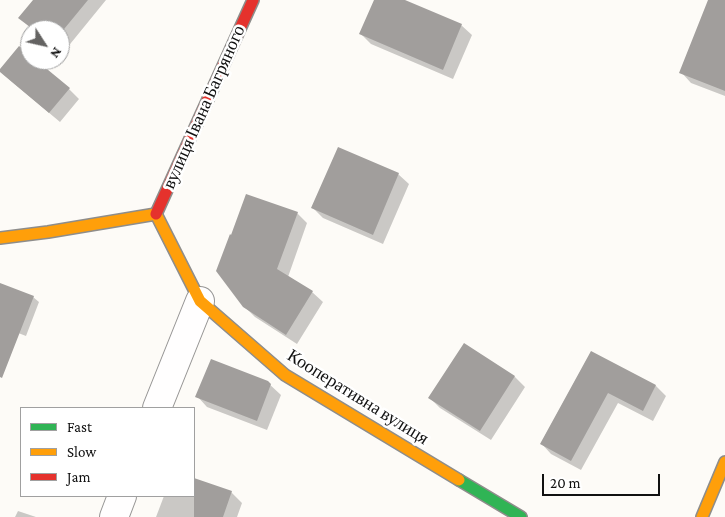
<!DOCTYPE html>
<meta charset="utf-8">
<style>
body{margin:0}
#map{position:relative;width:725px;height:517px;overflow:hidden;background:#fdfbf7;font-family:"Crimson Pro",serif}
canvas{display:block}
.legend{position:absolute;left:20px;top:407px;width:175px;height:90px;box-sizing:border-box;background:#fff;border:1px solid #a0a0a0;margin:0;padding:6px 9px;list-style:none;font-size:15px;color:#111}
.legend li{display:flex;align-items:center;gap:10px;height:25px}
.legend b{width:25px;border:1px solid #a0a0a0}
.north{position:absolute;left:20px;top:20px;width:50px;height:50px;box-sizing:border-box;background:#fff;border:1px solid #a0a0a0;border-radius:50%;rotate:125deg;font-size:14px;font-weight:700;line-height:20px;text-align:center;color:#111}
.north::after{content:'';display:block;margin:auto;width:18px;height:22px;background:#646362;clip-path:polygon(50% 0,100% 100%,50% 72%,0 100%)}
.scale{position:absolute;left:542px;top:474px;width:118px;height:22px;box-sizing:border-box;border:2px solid #111;border-top:0;padding-left:6px;font-size:15px;line-height:18px;white-space:nowrap;color:#111;-webkit-text-stroke:4px #fff;paint-order:stroke}
</style>
<div id="map">
<canvas width="725" height="517"></canvas>
<ul class="legend">
<li><b style="height:6px;background:#30b455"></b>Fast</li>
<li><b style="height:6px;background:#ff9f0a"></b>Slow</li>
<li><b style="height:6px;background:#e5322d"></b>Jam</li>
</ul>
<div class="north">N</div>
<div class="scale">20 m</div>
</div>
<script>
const context = document.querySelector('canvas').getContext('2d');
context.lineJoin = 'round';
function fillPath(path, color) { context.fillStyle = color; context.fill(path, 'evenodd'); }
const shape = rows => new Path2D(rows.map(r => 'M' + r).join(''));
function strokePath(path, color, width, dash) { context.strokeStyle = color; context.lineWidth = width; context.lineCap = dash ? 'butt' : 'round'; context.setLineDash(dash || []); context.stroke(path); }
function label(font, color, halo, rows, align = 'center') {
  context.font = font + ' "Crimson Pro",serif'; context.lineWidth = 5; context.setLineDash([]); context.textBaseline = 'middle'; context.strokeStyle = halo; context.fillStyle = color; for (const [text, x, y, turn = 0] of rows) {
    context.save(); context.translate(x, y); context.rotate((+turn || 0) * Math.PI / 180); context.textAlign = isNaN(turn) ? turn : align; if (halo) context.strokeText(text, 0, 0); context.fillText(text, 0, 0); context.restore();
  }
}
fillPath(shape([
 [34,0,106,0,62,54,60,52,60,30,33,30,20,18],
 [375,0,402,0,461,25,472,35,453,79,371,44,361,34],
 [725,18,725,96,691,83,681,72],
 [30,57,30,60,34,60,69,89,79,99,60,122,11,81,0,71],
 [398,174,409,184,383,244,323,218,313,208],
 [297,213,307,223,288,277,312,292,323,302,297,344,255,317,244,306],
 [0,285,33,297,39,302,26,336,0,326],
 [464,344,515,377,525,387,491,440,440,408,430,398],
 [591,352,656,386,666,396,653,421,618,403,581,470,551,454,541,443],
 [267,382,281,395,267,430,207,407,197,396],
 [194,480,231,492,242,503,237,517,156,517,164,496,194,496],
 [18,511,36,517,15,517]
]), '#0003');
fillPath(shape([
 [33,0,88,0,60,34,60,30,34,30,18,18],
 [374,0,405,0,462,24,443,70,359,34],
 [708,0,725,0,725,91,679,73],
 [19,46,30,55,30,60,36,60,70,88,49,113,0,72,0,69],
 [338,147,399,173,373,235,311,208],
 [246,194,298,212,277,269,313,291,286,335,243,307,216,271,230,234,231,235],
 [0,283,34,296,2,378,0,377],
 [464,343,515,376,480,431,428,398],
 [591,351,656,385,643,411,608,393,571,461,540,444],
 [211,359,268,381,271,384,257,421,195,397],
 [194,478,232,491,223,517,194,517]
]), '#a19e9c');
const street = shape([
 [157,408,200,301],
 [114,517,122,496]
]);
const fast = shape([
 [459,480,521,517]
]);
const slow = shape([
 [156,214,200,301,285,375,459,480],
 [0,238,48,232,156,214],
 [702,517,725,462]
]);
const jam = shape([
 [156,214,253,0]
]);
strokePath(street, '#979695', 30);
strokePath(fast, '#8e8d8b', 14);
strokePath(slow, '#8e8d8b', 14);
strokePath(jam, '#8e8d8b', 14);
strokePath(street, '#fffefe', 28);
strokePath(fast, '#30b455', 11);
strokePath(slow, '#ff9f0a', 11);
strokePath(jam, '#e5322d', 11);
label('18px', '#111', '#fff', [
 ["вулиця Івана Багряного",204,107,-66],
 ["Кооперативна вулиця",358,397,32]
]);
</script>
